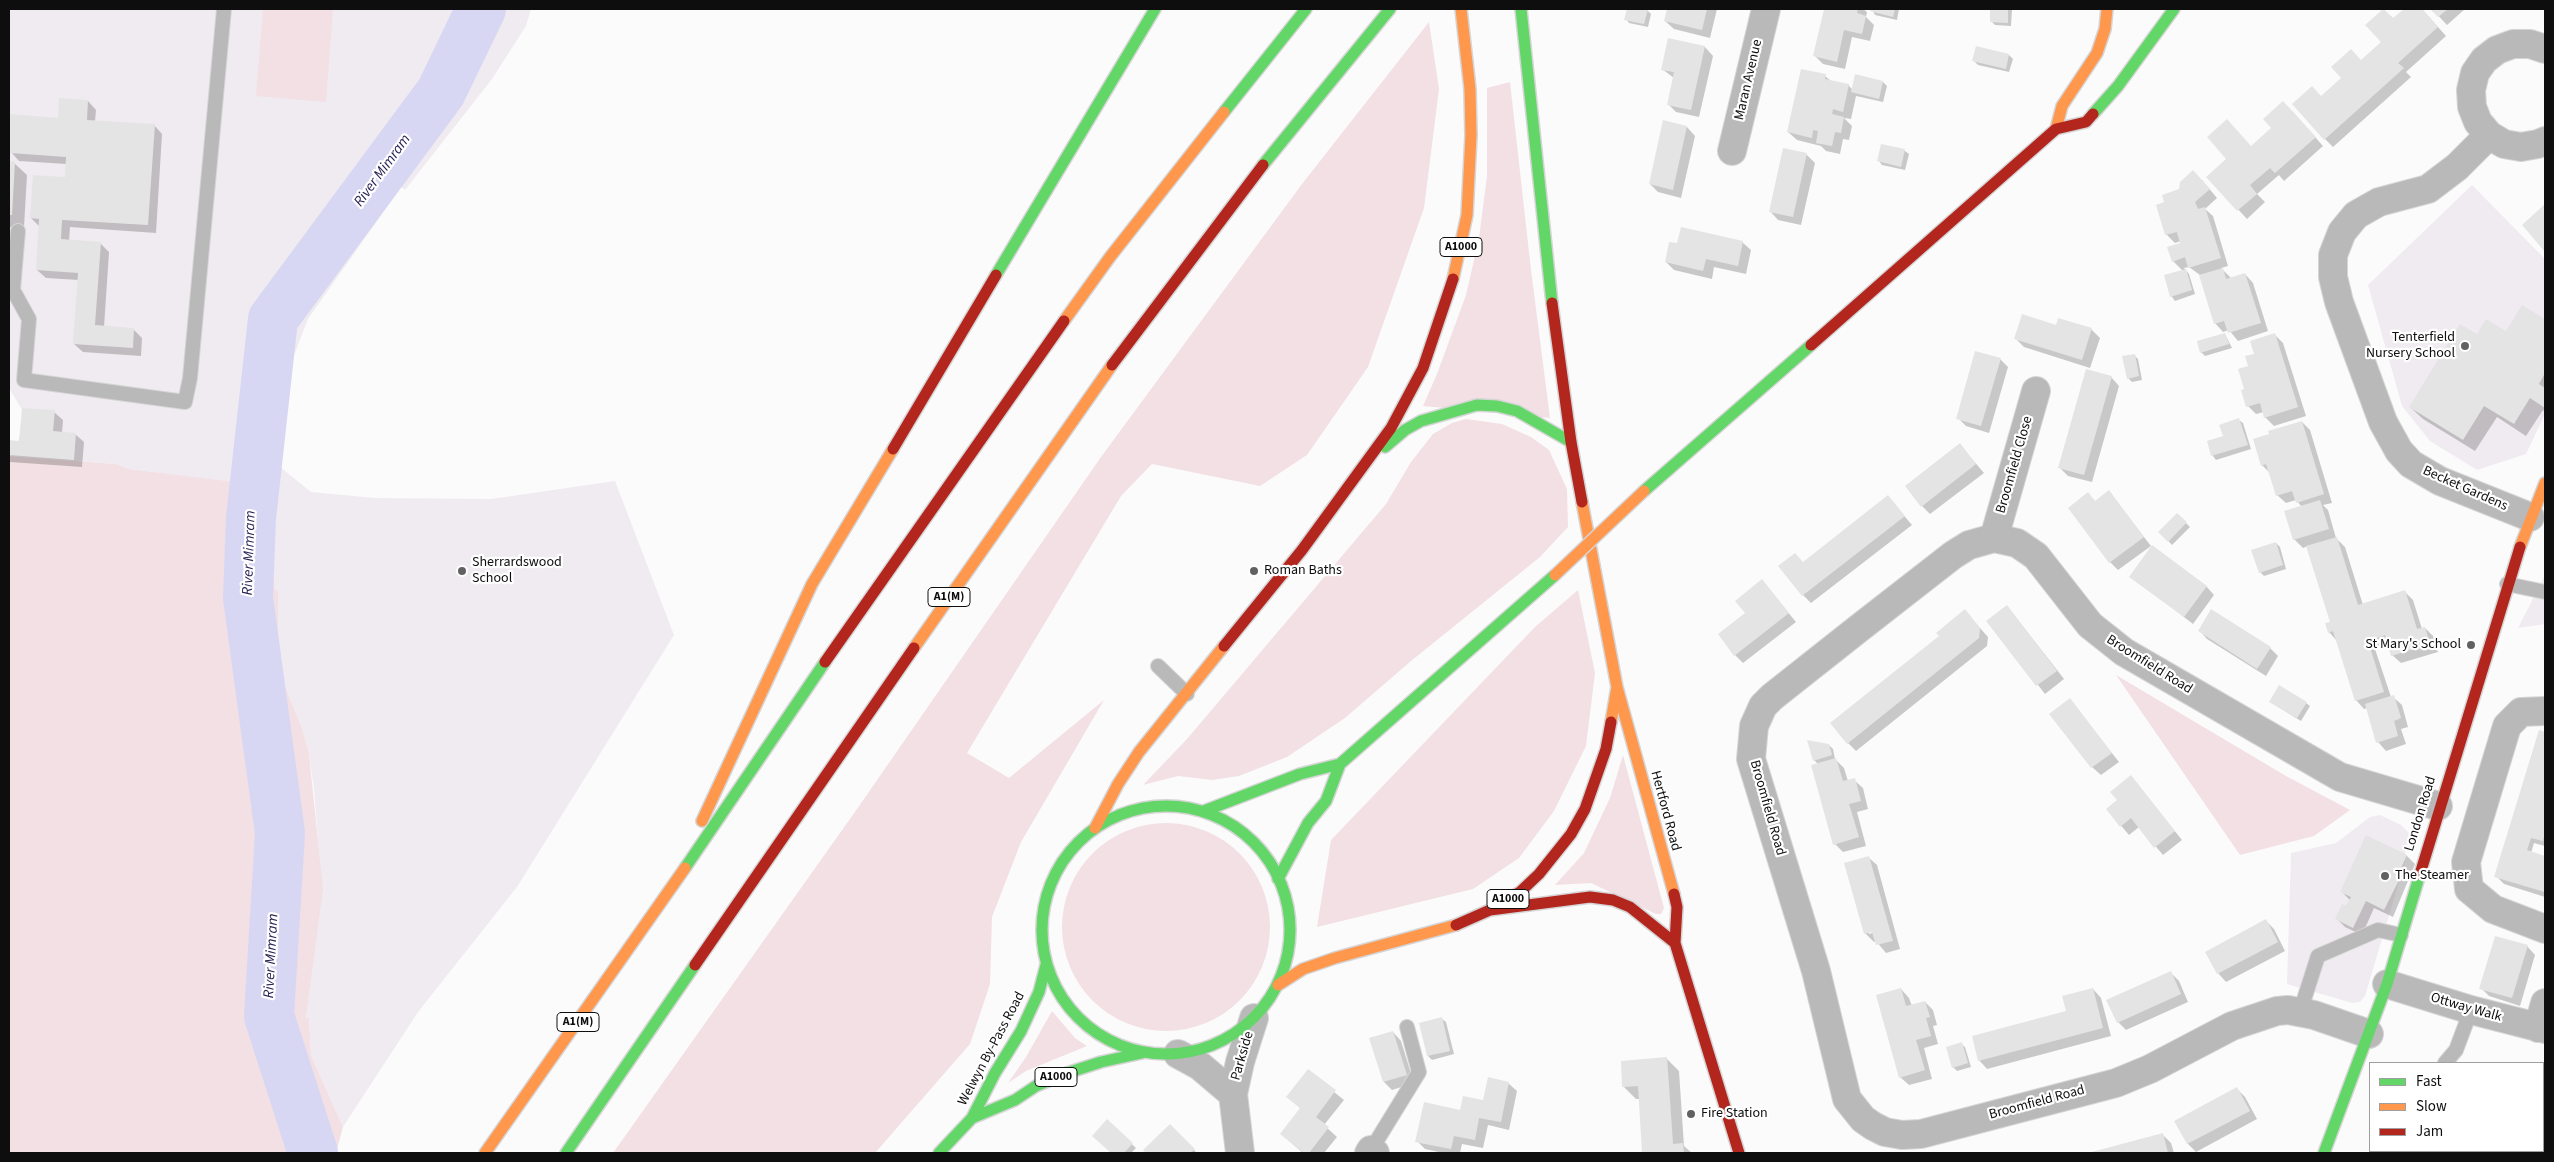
<!DOCTYPE html>
<style>
body{margin:0}
#map{position:relative;width:2554px;height:1162px;overflow:hidden;background:#fcfbfc;font-family:"Source Sans 3",sans-serif}
canvas{display:block}
.frame{position:absolute;inset:0;border:10px solid #0f0e0f;pointer-events:none}
.legend{position:absolute;left:2369px;top:1062px;width:175px;height:90px;box-sizing:border-box;background:#fff;border:1px solid #9f9f9f;margin:0;padding:6px 9px;list-style:none;font-size:15px;color:#0f0e0f}
.legend li{display:flex;align-items:center;gap:10px;height:25px}
.legend b{width:25px;border:1px solid #9f9f9f}
</style>
<div id="map">
<canvas width="2554" height="1162"></canvas>
<div class="frame"></div>
<ul class="legend">
<li><b style="height:6px;background:#63d668"></b>Fast</li>
<li><b style="height:6px;background:#ff974d"></b>Slow</li>
<li><b style="height:6px;background:#b3261e"></b>Jam</li>
</ul>
</div>
<script>
const context = document.querySelector('canvas').getContext('2d');
context.lineJoin = 'round';
function fillPath(path, color) { context.fillStyle = color; context.fill(path, 'evenodd'); }
const shape = rows => new Path2D(rows.map(r => 'M' + r).join(''));
function strokePath(path, color, width, dash) { context.strokeStyle = color; context.lineWidth = width; context.lineCap = dash ? 'butt' : 'round'; context.setLineDash(dash || []); context.stroke(path); }
function label(font, color, halo, rows, align = 'center') {
  context.font = font + ' "Source Sans 3",sans-serif'; context.lineWidth = 4.5; context.setLineDash([]); context.textBaseline = 'middle'; context.strokeStyle = halo; context.fillStyle = color; for (const [text, x, y, turn = 0] of rows) {
    context.save(); context.translate(x, y); context.rotate((+turn || 0) * Math.PI / 180); context.textAlign = isNaN(turn) ? turn : align; if (halo) context.strokeText(text, 0, 0); context.fillText(text, 0, 0); context.restore();
  }
}
fillPath(shape([
 [9,9,531,9,526,26,492,79,405,190,401,187,308,319,291,363,274,462,311,492,375,498,491,499,615,481,674,635,517,887,418,1012,343,1127,311,1055,309,1019,306,1018,322,889,314,790,309,754,302,728,282,679,278,660,278,591,275,591,273,551,274,488,129,469,116,464,11,456,28,420,9,388],
 [2472,185,2545,259,2545,414,2526,454,2477,470,2430,441,2402,406,2368,285],
 [2545,575,2545,624,2518,628],
 [2380,815,2401,825,2409,833,2409,837,2405,854,2407,855,2365,996,2360,1002,2352,1003,2287,984,2291,853,2336,843,2370,817]
]), '#f0ebf0');
fillPath(shape([
 [263,9,333,9,326,102,256,96],
 [1429,22,1439,89,1424,208,1368,367,1307,455,1260,486,1152,464,1121,496,967,753,1009,778,1104,700,1021,842,992,917,990,984,970,1044,875,1153,613,1153,857,809,1101,457,1302,184],
 [1510,82,1531,270,1550,418,1423,406,1437,374,1466,295,1479,238,1487,176,1487,88],
 [1466,419,1502,424,1531,437,1549,450,1567,489,1568,527,1540,557,1411,661,1345,718,1287,757,1239,776,1212,780,1178,776,1143,785,1187,739,1386,504,1411,462,1433,434,1452,423],
 [9,456,116,464,129,469,274,487,273,551,275,590,278,591,278,661,282,679,302,728,309,754,323,889,306,1018,309,1018,311,1055,343,1127,336,1153,9,1153],
 [1578,590,1595,673,1586,746,1554,811,1519,858,1473,889,1317,927,1331,840,1535,627],
 [2116,675,2286,776,2350,810,2314,836,2240,855],
 [1623,755,1664,908,1661,914,1656,914,1591,883,1555,885,1584,853,1610,798],
 '1062 927a104 104 0 1 1 208 0a104 104 0 1 1-208 0Z',
 [1052,1011,1075,1038,1087,1046,1026,1071,1008,1083,1026,1057]
]), '#f2e0e4');
fillPath(shape([
 [1628,9,1647,10,1651,14,1648,27,1629,23,1626,19],
 [1662,9,1717,9,1710,38,1674,29,1665,21,1668,10],
 [1825,9,1863,9,1867,12,1866,17,1874,25,1870,41,1852,37,1845,69,1823,64,1815,56],
 [1872,9,1899,9,1897,20,1875,15],
 [1992,9,2012,9,2011,26,1995,25,1991,21],
 [2406,9,2422,9,2446,36,2406,72,2411,77,2333,147,2325,139,2321,97,2382,43,2367,25,2384,10,2394,19],
 [2432,9,2465,9,2447,25],
 [1669,39,1705,47,1713,56,1699,117,1676,112,1668,104,1674,78,1662,69],
 [2009,55,2013,59,2009,72,1978,65,1974,61],
 [1825,76,1831,81,1848,85,1853,90,1883,82,1887,86,1883,102,1856,96,1851,119,1844,118,1852,126,1849,140,1843,139,1840,154,1826,151,1821,146,1797,140,1788,132],
 [88,101,96,110,95,121,154,125,162,134,156,233,70,227,69,241,100,243,109,252,104,327,134,330,142,338,141,356,83,352,74,344,79,280,46,278,37,270,40,227,31,218,66,178,67,164,19,161,11,152,9,115,59,119],
 [2292,111,2323,146,2284,181,2279,175,2257,194,2265,202,2247,219,2208,177,2251,147],
 [1687,127,1695,136,1681,198,1658,192,1650,184],
 [1882,145,1905,151,1909,154,1905,170,1882,165,1879,161],
 [1784,149,1807,155,1815,163,1801,225,1778,220,1770,211],
 [9,163,14,163,27,175,24,227,9,227],
 [2202,180,2217,198,2205,209,2213,216,2228,266,2221,268,2231,278,2245,274,2253,283,2268,331,2238,341,2229,330,2223,332,2215,323,2200,275,2189,267,2184,268,2189,274,2195,294,2175,301,2172,297,2165,276,2183,271,2173,261,2182,244,2181,241,2175,243,2166,234],
 [1742,242,1751,250,1746,274,1714,267,1712,279,1674,270,1666,262],
 [2523,307,2545,321,2545,412,2543,410,2526,436,2497,417,2475,451,2423,419,2410,407,2477,336,2507,333],
 [2057,327,2091,329,2100,338,2090,368,2024,347,2016,339],
 [2225,334,2232,348,2205,356,2201,352],
 [2275,335,2283,343,2306,416,2274,426,2265,417,2264,412,2256,414,2248,406,2246,390,2255,354],
 [2134,355,2138,359,2142,380,2132,382,2128,378],
 [2000,359,2008,367,1989,433,1966,426,1958,418],
 [2111,377,2119,386,2092,482,2068,476,2059,467],
 [54,412,63,420,62,433,75,434,84,442,82,467,10,462,9,441,21,442],
 [2239,420,2243,423,2251,449,2216,460,2213,456,2209,442,2224,437],
 [2302,422,2310,430,2332,503,2323,505,2328,510,2336,538,2345,547,2363,605,2405,592,2413,600,2422,629,2425,628,2433,636,2438,652,2401,663,2392,655,2389,645,2375,649,2391,697,2393,697,2402,705,2408,727,2401,729,2406,744,2386,751,2378,742,2367,708,2364,709,2356,700,2337,641,2329,632,2332,623,2308,546,2303,548,2294,539,2302,507,2296,500,2286,503,2277,495,2271,474,2262,465],
 [1960,445,1984,473,1930,514,1922,506],
 [2109,492,2151,546,2118,570,2110,562,2088,494,2096,502],
 [1888,497,1912,525,1811,603,1803,595,1804,563],
 [2177,514,2190,527,2172,545,2160,532],
 [2276,543,2280,547,2286,569,2264,576,2260,572],
 [2131,576,2206,586,2214,595,2193,624],
 [1762,581,1796,622,1743,663,1735,655,1747,614],
 [2007,606,2064,679,2045,694,1988,621],
 [1965,611,1988,637,1987,646,1856,751,1848,743],
 [2199,630,2270,648,2278,656,2266,676,2207,639],
 [2070,700,2119,762,2101,775,2092,767],
 [2270,702,2306,703,2310,706,2301,721],
 [2539,731,2545,733,2545,846,2534,843,2531,853,2545,857,2545,897,2504,884,2496,876],
 [1829,745,1833,749,1835,759,1844,768,1848,781,1854,780,1863,788,1868,809,1857,812,1866,846,1843,852,1835,844,1818,764,1814,760],
 [2131,777,2182,840,2163,855,2139,827,2129,835,2107,809,2119,800],
 [2367,837,2407,856,2415,864,2393,917,2374,908,2362,935,2345,927,2337,919,2350,900,2341,891],
 [1868,857,1877,865,1900,949,1886,953,1876,941,1874,942,1865,933],
 [1869,931,1879,931,1869,934],
 [2266,921,2274,929,2285,951,2226,982,2218,973],
 [2527,946,2535,955,2520,1006,2489,996,2481,988],
 [2171,973,2179,981,2188,1002,2126,1030,2118,1022],
 [1901,989,1909,998,1912,1006,1925,1002,1933,1010,1937,1025,1933,1026,1938,1044,1924,1048,1932,1079,1909,1085,1900,1077],
 [2093,989,2101,998,2111,1036,1987,1069,1979,1060,2067,1012],
 [1442,1019,1446,1022,1454,1054,1432,1060,1428,1056],
 [1393,1032,1401,1041,1414,1083,1392,1090,1384,1082],
 [1961,1044,1965,1047,1971,1067,1957,1071,1953,1067],
 [1667,1059,1679,1071,1684,1146,1692,1153,1644,1153,1640,1099,1636,1099,1624,1087],
 [1308,1071,1344,1100,1324,1125,1337,1137,1324,1153,1303,1153,1281,1134,1301,1109,1288,1097],
 [2543,1082,2545,1082,2545,1153,2541,1153,2541,1151,2543,1151],
 [1508,1083,1517,1091,1509,1130,1488,1125,1483,1148,1462,1144,1460,1153,1443,1153,1425,1149,1417,1141,1461,1112,1484,1102],
 [2237,1089,2245,1097,2257,1119,2196,1152,2188,1144,2176,1122],
 [1107,1121,1136,1148,1131,1153,1112,1153,1093,1136],
 [1170,1126,1197,1153,1148,1153,1145,1150],
 [2162,1134,2171,1143,2174,1153,2091,1153],
 [2457,1151,2512,1151,2513,1153,2459,1153]
]), '#0003');
strokePath(shape([
 [313,1153,269,1016,280,833,248,598,251,518,273,319,441,92,481,9]
]), '#d7d7f4', 50);
fillPath(shape([
 [1627,9,1648,9,1644,24,1624,20],
 [1667,9,1707,9,1702,30,1664,21],
 [1824,9,1858,9,1857,13,1866,16,1862,34,1844,30,1837,62,1813,56],
 [1871,9,1895,9,1893,17,1870,11],
 [1990,9,2008,9,2008,23,1990,22],
 [2383,9,2393,18,2404,9,2422,9,2438,27,2398,63,2404,68,2324,140,2292,104,2312,86,2321,96,2341,78,2331,67,2351,49,2361,60,2381,42,2365,25],
 [2430,9,2448,9,2438,17],
 [1668,38,1705,46,1691,110,1667,105,1674,72,1661,70],
 [1976,46,2009,54,2006,69,1972,61],
 [1801,69,1826,74,1825,79,1849,84,1843,112,1833,109,1832,114,1844,117,1841,133,1835,132,1832,146,1816,143,1818,131,1813,130,1812,138,1787,132],
 [1855,74,1883,81,1879,99,1851,92],
 [59,98,88,100,87,120,155,124,148,225,62,220,61,239,101,242,95,325,134,328,133,348,73,344,78,273,36,270,39,219,30,218,33,175,65,177,66,157,10,153,9,114,58,118],
 [2283,101,2316,137,2275,173,2270,168,2250,185,2257,194,2237,211,2206,177,2226,159,2207,137,2227,119,2251,146,2271,128,2263,119],
 [1663,120,1687,126,1673,190,1649,184],
 [1881,144,1905,149,1901,167,1877,161],
 [1783,148,1807,153,1793,217,1769,212],
 [9,161,15,162,12,215,9,215],
 [2193,170,2210,189,2195,202,2198,209,2205,207,2221,258,2188,268,2185,257,2172,262,2167,247,2180,243,2177,232,2165,235,2156,205,2164,202,2162,195,2179,189,2180,182],
 [2545,204,2545,252,2522,225],
 [1681,227,1743,241,1738,266,1706,259,1703,271,1665,262,1669,242,1677,243],
 [2223,268,2226,279,2245,273,2261,323,2228,333,2224,321,2214,324,2199,275],
 [2186,269,2192,290,2170,297,2164,275],
 [2522,305,2545,319,2545,373,2539,384,2545,388,2545,408,2530,398,2514,424,2484,406,2463,440,2409,407,2460,324,2477,334,2486,319,2506,331],
 [2022,314,2056,325,2058,318,2092,328,2082,360,2014,339],
 [2225,333,2229,344,2200,353,2197,341],
 [2275,333,2298,407,2264,418,2260,403,2246,407,2241,390,2244,389,2238,369,2248,366,2245,356,2254,354,2250,341],
 [1975,351,2001,358,1981,426,1956,419],
 [2135,354,2139,376,2127,379,2122,356],
 [2086,369,2112,376,2084,475,2058,468],
 [22,408,55,410,53,431,76,433,74,460,9,455,9,440,19,441],
 [2239,418,2248,445,2211,456,2207,441,2223,436,2219,425],
 [2302,421,2324,494,2296,503,2292,491,2276,496,2266,464,2261,466,2253,439,2269,434,2268,431],
 [1960,443,1976,464,1921,507,1905,486],
 [2109,490,2144,537,2109,563,2068,508,2088,492,2095,501],
 [1888,495,1905,516,1802,596,1778,566,1795,553,1803,562],
 [2320,500,2329,529,2293,540,2284,511],
 [2177,513,2187,522,2168,542,2158,532],
 [2337,537,2358,605,2405,590,2417,629,2425,627,2430,644,2391,656,2385,635,2368,641,2384,692,2355,701,2333,631,2328,633,2325,623,2330,622,2306,546],
 [2276,542,2283,565,2259,573,2251,550],
 [2152,545,2207,586,2184,617,2129,577],
 [1762,579,1789,613,1734,656,1718,634,1745,613,1735,601],
 [2007,605,2057,671,2036,686,1986,621],
 [1965,609,1980,628,1979,638,1847,744,1830,723,1939,636,1936,633],
 [2211,609,2271,647,2257,669,2198,631],
 [2279,685,2307,702,2297,718,2269,702],
 [2394,695,2401,718,2394,721,2398,736,2376,743,2365,704],
 [2070,698,2112,753,2091,768,2049,714],
 [2539,730,2545,732,2545,832,2543,841,2531,838,2527,850,2545,856,2545,892,2494,877],
 [1807,740,1829,744,1832,755,1813,761],
 [1836,758,1843,781,1855,778,1861,801,1849,804,1859,837,1833,845,1811,765],
 [2131,775,2175,831,2154,848,2131,818,2120,827,2106,809,2117,800,2110,792],
 [2366,835,2407,855,2399,873,2402,874,2384,910,2366,901,2353,928,2335,919,2342,904,2346,906,2351,897,2340,892],
 [1869,856,1893,941,1876,945,1872,932,1864,934,1844,863],
 [2266,919,2278,942,2217,974,2205,952],
 [2495,936,2528,945,2512,998,2479,989],
 [2171,971,2181,994,2117,1023,2106,1000],
 [1901,988,1906,1006,1925,1001,1930,1017,1926,1018,1931,1036,1916,1040,1925,1070,1899,1078,1876,995],
 [2093,988,2103,1028,1978,1061,1972,1036,2066,1011,2062,996],
 [1442,1017,1450,1051,1427,1056,1419,1023],
 [1393,1031,1407,1075,1383,1082,1369,1038],
 [1962,1042,1968,1063,1952,1068,1946,1047],
 [1667,1057,1673,1144,1683,1143,1684,1153,1642,1153,1638,1086,1622,1087,1621,1061],
 [1308,1069,1336,1090,1316,1117,1329,1127,1309,1153,1304,1153,1280,1134,1300,1108,1286,1097],
 [1488,1077,1509,1082,1501,1122,1479,1118,1475,1140,1454,1136,1451,1149,1415,1142,1424,1102,1460,1110,1463,1096,1483,1100],
 [2545,1080,2545,1153,2540,1153,2540,1151,2543,1151,2543,1081],
 [2237,1087,2250,1111,2187,1144,2174,1121],
 [1107,1119,1133,1143,1124,1153,1111,1153,1092,1136],
 [1170,1124,1195,1149,1190,1153,1146,1153,1143,1150],
 [2163,1133,2168,1153,2088,1153],
 [2456,1151,2508,1151,2509,1153,2457,1153]
]), '#e5e4e5');
const lane = shape([
 [18,231,13,290,29,319,24,380,185,402,190,378,224,9],
 [2507,584,2545,592],
 [1158,666,1187,694],
 [2300,1012,2318,956,2378,930,2401,935],
 [2445,1063,2456,1050,2471,1010],
 [1371,1150,1419,1072,1407,1027],
 [2420,1153,2420,1151]
]);
const street = shape([
 [2545,49,2530,44,2513,44,2497,50,2484,60,2475,73,2471,90,2472,107,2478,122,2489,135,2504,144,2521,147,2538,144,2545,141],
 [2489,135,2457,167,2428,189,2379,202,2356,215,2342,232,2333,255,2333,277,2339,302,2383,422,2399,451,2411,464,2440,481,2530,517],
 [1732,151,1766,9],
 [1994,538,2036,391],
 [2545,711,2521,712,2507,726,2466,862,2469,889,2493,909,2545,929],
 [2387,984,2471,1010,2545,1029],
 [2538,1028,2545,1003],
 [2369,1034,2314,1015,2288,1010,2277,1011,2232,1026,2150,1069,2116,1083,1921,1134,1902,1135,1885,1132,1873,1126,1863,1119,1847,1099,1816,971,1751,759,1754,726,1763,706,1772,697,1858,629,1953,555,1969,545,1994,538,2017,543,2036,556,2090,625,2124,652,2340,777,2438,806],
 [1178,1054,1200,1066,1233,1094],
 [1240,1153,1233,1094,1240,1062,1254,1018],
 [1369,1153,1371,1150,1375,1153]
]);
const fast = shape([
 [1521,9,1552,303],
 [1224,112,1306,9],
 [2093,114,2118,86,2174,9],
 [1263,165,1390,9],
 [996,275,1155,9],
 [1385,447,1405,430,1421,421,1477,405,1497,406,1517,411,1571,442],
 [1644,491,1811,345],
 '1042 930a124 124 0 1 1 248 0a124 124 0 1 1-248 0Z',
 [1204,811,1300,774,1340,764],
 [685,868,825,662],
 [1278,879,1308,823,1326,801,1340,764,1555,575],
 [972,1118,1015,1100,1036,1086,1067,1073,1101,1062,1142,1053],
 [566,1153,695,965],
 [939,1153,972,1118,995,1073,1021,1031,1039,992,1046,965],
 [2324,1153,2387,984,2420,874]
]);
const slow = shape([
 [2056,129,2062,106,2097,53,2105,29,2107,9],
 [1453,279,1467,215,1471,135,1470,89,1461,9],
 [1064,321,1110,257,1224,112],
 [1582,502,1617,687,1611,722],
 [2520,547,2545,483],
 [914,648,1112,365],
 [1617,687,1674,894],
 [702,821,812,584,893,449],
 [1095,828,1118,784,1139,752,1224,646],
 [1278,985,1303,969,1335,958,1456,925],
 [485,1153,685,868]
]);
const jam = shape([
 [1552,303,1571,442,1582,502],
 [1811,345,2056,129,2086,122,2093,114],
 [1112,365,1263,165],
 [893,449,996,275],
 [1224,646,1302,550,1391,428,1423,368,1453,279],
 [825,662,1064,321],
 [2420,874,2520,547],
 [1674,894,1677,907,1675,943,1739,1153],
 [1490,910,1590,897,1613,900,1630,907,1675,943],
 [1456,925,1490,910,1520,892,1539,874,1571,834,1585,809,1606,749,1611,722],
 [695,965,914,648]
]);
strokePath(lane, '#d6d5d6', 16);
strokePath(street, '#d6d5d6', 30);
strokePath(fast, '#d6d5d6', 14);
strokePath(slow, '#d6d5d6', 14);
strokePath(jam, '#d6d5d6', 14);
strokePath(lane, '#b9b9b9', 14);
strokePath(street, '#b9b9b9', 28);
strokePath(fast, '#63d668', 11);
strokePath(slow, '#ff974d', 11);
strokePath(jam, '#b3261e', 11);
const slowBridge = shape([
 [1555,575,1644,491]
]);
strokePath(slowBridge, '#d6d5d6', 14, []);
strokePath(slowBridge, '#ff974d', 11);
for (const [x, y, r, color] of [
 [2465,346,5,"#626162"],
 [462,571,5,"#626162"],
 [1254,571,5,"#626162"],
 [2471,645,5,"#626162"],
 [2385,876,5,"#626162"],
 [1691,1114,5,"#626162"]
]) { const dot = new Path2D(); dot.arc(x, y, r, 0, 2 * Math.PI); context.fillStyle = color; context.fill(dot); strokePath(dot, '#fff', 2); }
for (const [x, y, w] of [
 [1461,247,42],
 [949,597,42],
 [1508,899,42],
 [578,1022,42],
 [1056,1077,42]
]) { const box = new Path2D(); box.roundRect(x - w / 2, y - 9.5, w, 19, 4); context.fillStyle = '#fff'; context.fill(box); strokePath(box, '#0f0e0f', 1); }
label('bold 12px', '#0f0e0f', null, [
 ["A1000",1461,247],
 ["A1(M)",949,597],
 ["A1000",1508,899],
 ["A1(M)",578,1022],
 ["A1000",1056,1077]
]);
label('14px', '#0f0e0f', '#fff', [
 ["Maran Avenue",1749,80,-77],
 ["Broomfield Close",2015,465,-74],
 ["Becket Gardens",2465,489,24],
 ["Broomfield Road",2149,665,32],
 ["Broomfield Road",1767,808,74],
 ["Hertford Road",1665,811,75],
 ["London Road",2421,814,-73],
 ["Ottway Walk",2466,1008,16],
 ["Welwyn By-Pass Road",992,1049,-62],
 ["Parkside",1243,1056,-74],
 ["Broomfield Road",2037,1103,-15]
]);
label('14px', '#0f0e0f', '#fff', [
 ["Tenterfield",2455,338,"right"],
 ["Nursery School",2455,354,"right"],
 ["Sherrardswood",472,563],
 ["School",472,579],
 ["Roman Baths",1264,571],
 ["St Mary's School",2461,645,"right"],
 ["The Steamer",2395,876],
 ["Fire Station",1701,1114]
], 'left');
label('italic 15px', '#292255', '#fff', [
 ["River Mimram",383,171,-54],
 ["River Mimram",250,553,-88],
 ["River Mimram",272,956,-87]
]);
</script>
